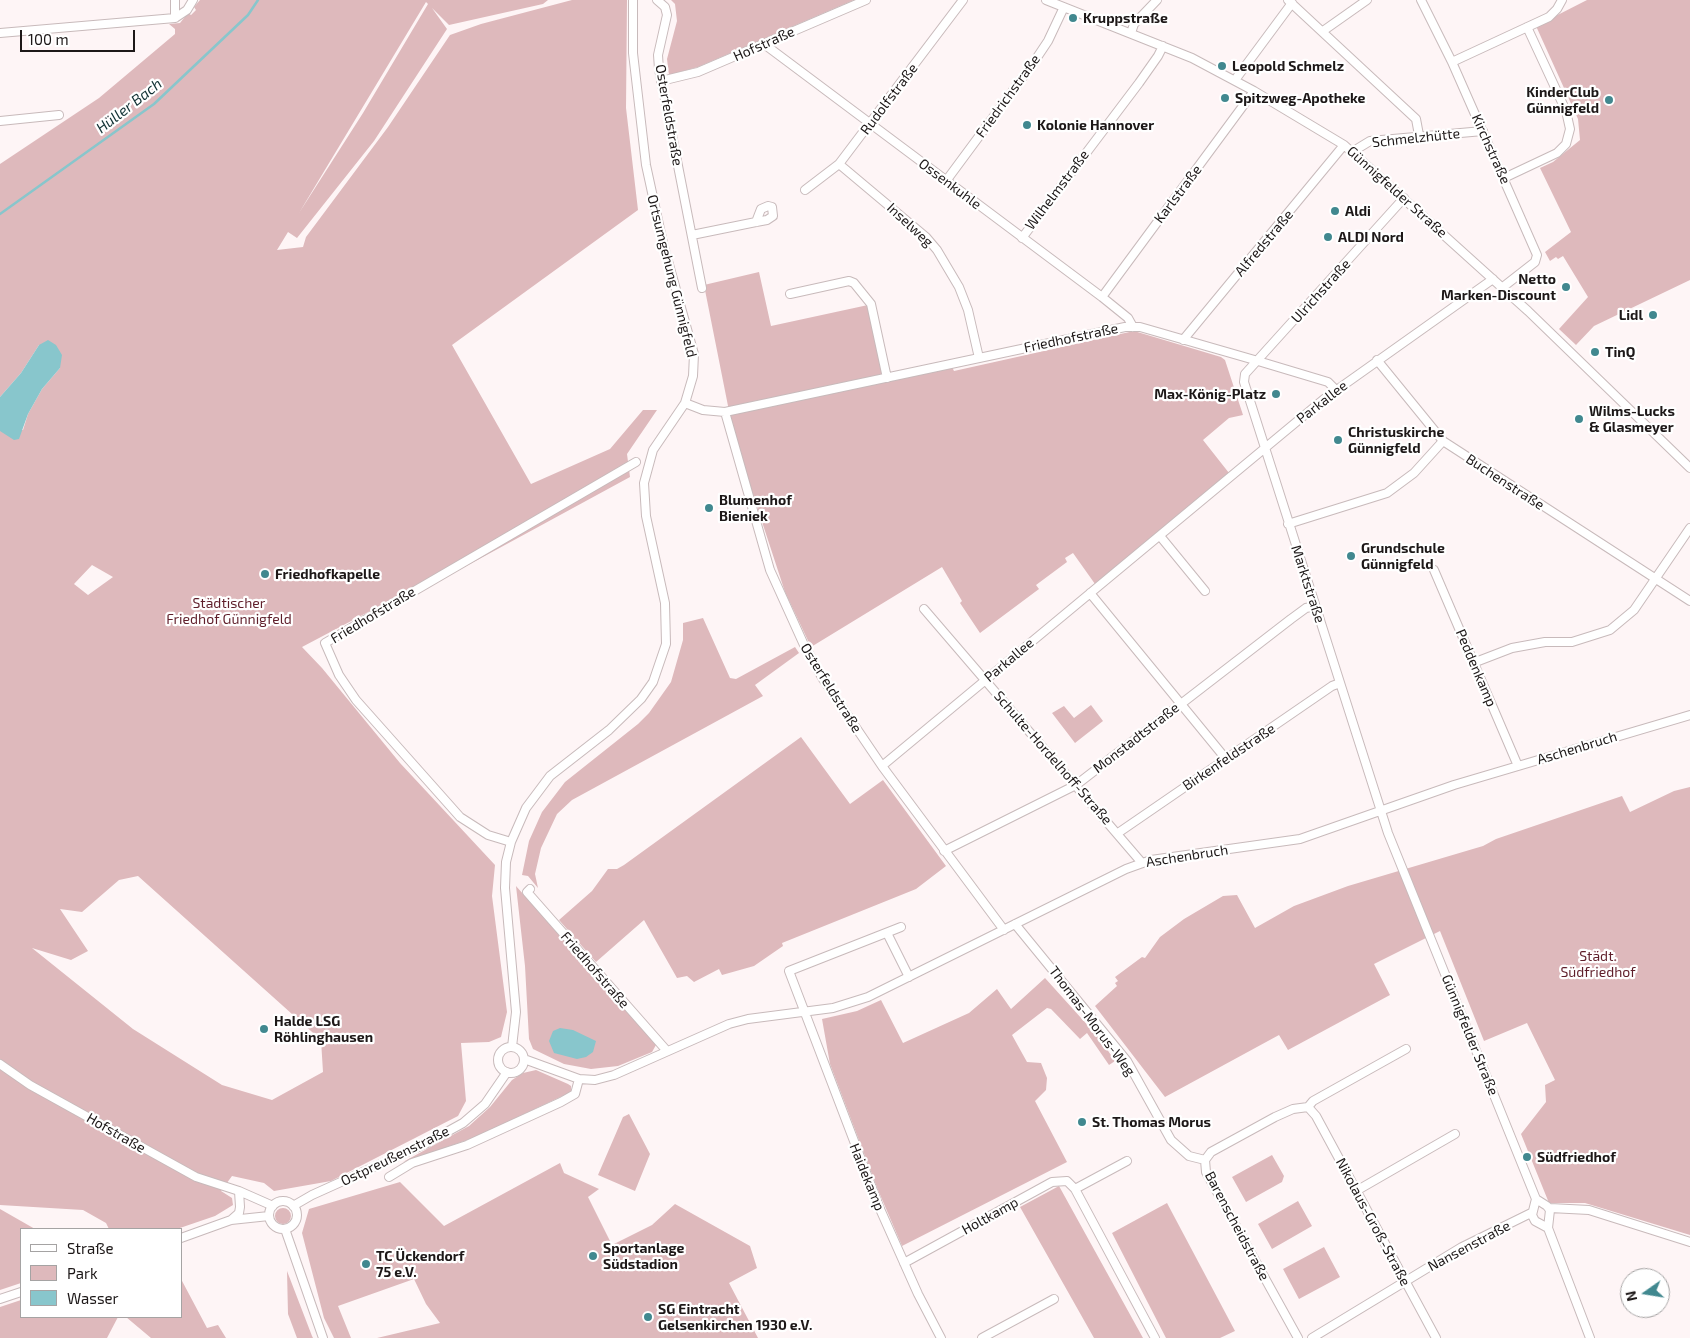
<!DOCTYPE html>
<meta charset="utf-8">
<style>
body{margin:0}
#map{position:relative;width:1690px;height:1338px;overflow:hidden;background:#fef5f6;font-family:"Exo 2",sans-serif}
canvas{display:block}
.legend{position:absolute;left:20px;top:1228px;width:162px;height:90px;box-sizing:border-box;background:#fff;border:1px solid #a5a3a3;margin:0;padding:6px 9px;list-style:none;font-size:15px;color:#1d1818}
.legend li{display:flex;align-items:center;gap:10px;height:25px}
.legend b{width:25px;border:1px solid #a5a3a3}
.north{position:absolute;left:1620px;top:1268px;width:50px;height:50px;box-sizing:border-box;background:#fff;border:1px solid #a5a3a3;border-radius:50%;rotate:257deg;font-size:14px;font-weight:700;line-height:20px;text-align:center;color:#1d1818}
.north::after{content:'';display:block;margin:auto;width:18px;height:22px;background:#41888f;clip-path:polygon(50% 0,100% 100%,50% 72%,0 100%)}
.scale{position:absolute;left:20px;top:30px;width:115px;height:22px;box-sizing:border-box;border:2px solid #1d1818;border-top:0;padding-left:6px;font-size:15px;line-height:18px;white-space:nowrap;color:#1d1818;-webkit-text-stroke:4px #fff;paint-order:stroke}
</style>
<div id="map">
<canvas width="1690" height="1338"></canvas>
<ul class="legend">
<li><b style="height:6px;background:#fff"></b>Straße</li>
<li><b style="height:14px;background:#deb9bc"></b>Park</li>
<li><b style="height:14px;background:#88c6cc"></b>Wasser</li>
</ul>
<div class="north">N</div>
<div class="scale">100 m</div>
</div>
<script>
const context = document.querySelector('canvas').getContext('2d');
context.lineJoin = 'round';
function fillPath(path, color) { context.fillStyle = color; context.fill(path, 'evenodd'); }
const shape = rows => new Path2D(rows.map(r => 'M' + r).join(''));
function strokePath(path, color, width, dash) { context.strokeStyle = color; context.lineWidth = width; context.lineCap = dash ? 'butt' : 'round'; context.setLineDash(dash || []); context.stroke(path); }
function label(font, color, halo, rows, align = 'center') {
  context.font = font + ' "Exo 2",sans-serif'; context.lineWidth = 4.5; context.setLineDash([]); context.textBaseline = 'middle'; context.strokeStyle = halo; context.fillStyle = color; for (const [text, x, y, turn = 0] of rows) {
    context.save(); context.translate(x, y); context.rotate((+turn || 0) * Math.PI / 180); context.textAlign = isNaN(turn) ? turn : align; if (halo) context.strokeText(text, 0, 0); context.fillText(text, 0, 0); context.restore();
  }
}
fillPath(shape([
 [200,0,548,0,543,4,449,25,432,8,447,29,374,141,297,238,288,232,277,250,303,247,306,237,388,127,450,35,481,24,572,0,627,0,626,108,638,210,452,345,531,484,610,449,643,410,657,410,627,454,630,477,448,576,444,572,302,647,322,668,400,763,495,865,492,896,507,1012,501,1037,489,1042,461,1043,466,1101,458,1116,331,1181,274,1191,264,1183,232,1176,221,1191,232,1198,233,1205,215,1216,177,1229,109,1229,106,1223,83,1210,0,1205,0,431,23,430,28,414,42,389,60,368,39,345,21,373,0,397,0,164,99,98,175,34,175,29,169,24,180,23,188,13,191,15,196,10,194,7],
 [426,2,428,4,363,113,299,213],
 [92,565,113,577,88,595,74,584],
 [138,876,321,1040,323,1072,272,1100,222,1085,133,1029,32,948,71,960,88,951,60,909,82,912,119,880],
 [671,0,854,0,698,67,669,75,667,59,677,21,675,4],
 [1587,0,1690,0,1690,280,1594,326,1576,345,1559,329,1588,297,1563,256,1558,259,1556,257,1550,261,1545,252,1571,232,1540,168,1553,162,1580,140,1578,119,1536,26],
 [759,272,771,326,868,305,885,381,952,367,954,371,1134,331,1221,357,1225,360,1243,415,1229,418,1203,440,1229,473,1095,584,1073,553,1065,558,1067,562,1036,585,1039,589,980,633,960,603,962,601,942,567,811,647,785,592,749,482,730,416,704,285],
 [703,618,730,678,736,679,795,647,799,653,755,685,763,696,572,800,557,814,541,848,535,874,538,888,528,876,522,875,529,841,542,812,565,782,638,724,649,713,671,682,683,640,683,623],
 [1091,705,1103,721,1075,743,1052,713,1064,706,1074,718],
 [801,737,850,804,883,780,946,866,916,889,782,943,783,946,754,966,722,975,719,969,694,982,687,976,677,978,644,920,596,962,559,920,592,891,608,869,617,869,624,865],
 [1690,787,1690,1235,1585,1203,1549,1203,1521,1134,1546,1102,1545,1085,1555,1080,1527,1023,1484,1041,1440,931,1374,964,1390,995,1288,1050,1279,1035,1165,1097,1095,1006,1117,986,1115,983,1118,981,1115,977,1142,957,1145,958,1160,937,1184,919,1223,896,1237,895,1255,928,1294,906,1348,886,1483,846,1496,839,1622,796,1630,812,1674,791],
 [516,886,654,1041,656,1045,652,1052,618,1066,591,1069,564,1064,533,1049,529,1039,525,966],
 [1045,978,1100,1039,1115,1061,1109,1065,1087,1033,1080,1039,1051,1009,1047,1008,1012,1035,1027,1062,1041,1063,1047,1078,1046,1090,1035,1101,1067,1162,902,1246,878,1190,830,1064,822,1019,857,1011,881,1000,903,1043,969,1013,997,989,1011,1009],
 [536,1070,568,1084,571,1086,571,1092,473,1138,403,1162,469,1126,490,1107,512,1080,523,1073],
 [629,1114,650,1154,635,1191,598,1175,623,1117],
 [1272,1155,1284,1176,1282,1182,1246,1202,1232,1177],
 [560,1163,564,1173,599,1189,588,1197,612,1245,652,1225,675,1204,750,1246,757,1268,729,1283,758,1338,377,1338,440,1323,426,1304,414,1279,338,1306,351,1338,334,1338,324,1318,302,1233,309,1209,400,1182,444,1226],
 [1059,1186,1143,1338,1094,1338,1020,1207],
 [1298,1201,1312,1226,1272,1249,1258,1224],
 [1167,1203,1235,1331,1220,1338,1166,1338,1112,1233],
 '275 1216a8 8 0 1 1 16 0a8 8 0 1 1-16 0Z',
 [0,1209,35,1229,21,1229,21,1283,0,1290],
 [1324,1247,1340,1277,1299,1299,1283,1269],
 [287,1271,312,1336,313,1338,297,1338,288,1314],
 [181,1279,207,1328,218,1325,226,1338,151,1338,126,1317,181,1317],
 [21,1300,21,1317,118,1317,107,1338,0,1338,0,1307]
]), '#deb9bc');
fillPath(shape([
 [48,340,56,345,62,355,60,368,42,389,28,414,19,439,14,440,0,431,0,397,21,373,39,345],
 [560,1028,573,1030,596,1041,593,1052,586,1057,577,1059,554,1053,549,1041,553,1031]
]), '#88c6cc');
strokePath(shape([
 [0,214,154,104,248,15,258,0]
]), '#88c6cc', 2.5);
const minor = shape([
 [657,0,665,7,667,15,658,55,659,69,702,288],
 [1046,0,1192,58,1254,91,1344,145,1528,311,1690,468],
 [1288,0,1416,119,1419,135],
 [1421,0,1452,62,1537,255,1535,262,1503,287],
 [175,18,175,0],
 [1323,31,1367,0],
 [0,33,175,18,187,10,193,0],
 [1131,33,1134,24,1157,0],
 [764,44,1102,297,1128,318,1133,327],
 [1452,62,1549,17,1557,9,1562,0],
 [1235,80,1292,3],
 [661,81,698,72,866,0],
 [0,121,59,115],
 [1352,152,1370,141,1483,131],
 [839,164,926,237,937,250,959,287,968,310,979,358],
 [1504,178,1557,153,1566,144,1570,129,1566,111,1527,27],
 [946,181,1034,62,1048,41,1064,7],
 [805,190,839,164,963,0],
 [1404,198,1245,374,1244,382,1388,833,1536,1199,1532,1215,1535,1221,1548,1228,1590,1338],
 [692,235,756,222,767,220,773,216,772,207,768,206,761,209,756,222],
 [1022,238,1139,83,1158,56,1163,46],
 [790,294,849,281,854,283,871,304,887,378],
 [1102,297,1254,91],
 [1183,340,1344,145],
 [1377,360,1443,441,1690,601],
 [685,403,703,410,725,412,1125,327,1140,327,1258,361,1328,382,1336,390],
 [725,412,770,570,804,645,823,679,882,766,1004,930],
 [1288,524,1387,493,1414,473,1443,441],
 [1160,536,1205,591],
 [1434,570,1518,766],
 [1090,593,1226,759],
 [924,609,1142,863],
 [1473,663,1512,648,1545,642,1572,642,1610,630,1634,610,1690,528],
 [882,766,1324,399,1493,279],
 [1118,833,1332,686,1340,683],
 [511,842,488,835,460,817,356,700,339,675,325,643,636,462],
 [944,851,1076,785,1291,619,1306,608,1315,606],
 [530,889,527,892,667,1051],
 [1015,924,1127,1061,1171,1140,1189,1156,1205,1160],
 [901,927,789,971,880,1209,918,1294,941,1338],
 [887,933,909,977],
 [512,1047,516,1012,505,888,506,862,511,842,526,808,550,776,609,730,641,699,653,682,666,644,665,603,646,516,644,483,653,450,685,403,693,376,694,354,663,243,646,165,633,53,633,0],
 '498 1060a13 13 0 1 1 26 0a13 13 0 1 1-26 0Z',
 [524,1059,579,1079,595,1080,614,1075,729,1024,748,1019,833,1008,868,997,1126,869,1151,860,1300,839,1454,785,1690,715],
 [0,1064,30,1085,196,1177,239,1191,273,1206],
 [1308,1107,1316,1116,1436,1338],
 [1308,1107,1313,1101,1406,1049],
 [389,1177,412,1163,467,1145,561,1102,575,1094,579,1079],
 [1075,1189,1155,1338],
 [1356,1191,1455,1134],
 [1536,1199,1547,1206,1550,1210,1548,1228],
 '269 1215a14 14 0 1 1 28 0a14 14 0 1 1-28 0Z',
 [293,1206,312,1195,425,1144,463,1123,485,1104,507,1072],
 [1550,1208,1589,1210,1690,1242],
 [231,1220,239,1213,240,1207,239,1191],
 [285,1229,323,1338],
 [181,1238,231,1220,269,1216],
 [904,1263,1052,1182,1067,1181,1075,1189,1127,1161],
 [0,1299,21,1292],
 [982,1338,1054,1299],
 [1298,1338,1206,1172,1205,1160,1211,1152,1275,1117,1293,1109,1308,1107],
 [1312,1338,1462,1247,1531,1213]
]);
strokePath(minor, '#c8babb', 10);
strokePath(minor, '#fff', 8);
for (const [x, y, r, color] of [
 [1073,18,5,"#41888f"],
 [1222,66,5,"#41888f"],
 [1225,98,5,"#41888f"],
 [1609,100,5,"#41888f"],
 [1027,125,5,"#41888f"],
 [1335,211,5,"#41888f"],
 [1328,237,5,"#41888f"],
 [1566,287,5,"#41888f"],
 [1653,315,5,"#41888f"],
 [1595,352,5,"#41888f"],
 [1276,394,5,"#41888f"],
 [1579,419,5,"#41888f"],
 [1338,440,5,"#41888f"],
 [709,508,5,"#41888f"],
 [1351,556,5,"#41888f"],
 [265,574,5,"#41888f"],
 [264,1029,5,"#41888f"],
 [1082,1122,5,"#41888f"],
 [1527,1157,5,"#41888f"],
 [593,1256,5,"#41888f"],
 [366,1264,5,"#41888f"],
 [648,1317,5,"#41888f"]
]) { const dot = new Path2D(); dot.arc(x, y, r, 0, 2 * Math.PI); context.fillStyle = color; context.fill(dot); strokePath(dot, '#fff', 2); }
label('bold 14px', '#1d1818', '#fff', [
 ["Kruppstraße",1083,18],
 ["Leopold Schmelz",1232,66],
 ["KinderClub",1599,92,"right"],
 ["Günnigfeld",1599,108,"right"],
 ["Spitzweg-Apotheke",1235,98],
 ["Kolonie Hannover",1037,125],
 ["Aldi",1345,211],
 ["ALDI Nord",1338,237],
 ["Netto",1556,279,"right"],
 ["Marken-Discount",1556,295,"right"],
 ["Lidl",1643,315,"right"],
 ["TinQ",1605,352],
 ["Max-König-Platz",1266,394,"right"],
 ["Wilms-Lucks",1589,411],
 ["& Glasmeyer",1589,427],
 ["Christuskirche",1348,432],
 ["Günnigfeld",1348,448],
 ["Blumenhof",719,500],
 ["Bieniek",719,516],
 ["Grundschule",1361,548],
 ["Günnigfeld",1361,564],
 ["Friedhofkapelle",275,574],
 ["Halde LSG",274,1021],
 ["Röhlinghausen",274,1037],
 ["St. Thomas Morus",1092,1122],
 ["Südfriedhof",1537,1157],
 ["Sportanlage",603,1248],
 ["Südstadion",603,1264],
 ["TC Ückendorf",376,1256],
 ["75 e.V.",376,1272],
 ["SG Eintracht",658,1309],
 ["Gelsenkirchen 1930 e.V.",658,1325]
], 'left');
label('14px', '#1d1818', '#fff', [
 ["Hofstraße",764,44,-24],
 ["Friedrichstraße",1008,96,-54],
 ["Rudolfstraße",889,99,-53],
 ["Osterfeldstraße",669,115,80],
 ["Schmelzhütte",1416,138,-6],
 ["Kirchstraße",1491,149,66],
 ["Ossenkuhle",950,184,37],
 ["Wilhelmstraße",1057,190,-53],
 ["Günnigfelder Straße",1397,192,42],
 ["Karlstraße",1178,194,-53],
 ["Inselweg",910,225,43],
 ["Alfredstraße",1264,243,-50],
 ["Ortsumgehung Günnigfeld",672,276,76],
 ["Ulrichstraße",1321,291,-48],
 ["Friedhofstraße",1071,338,-12],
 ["Parkallee",1322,402,-38],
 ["Buchenstraße",1505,482,33],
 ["Marktstraße",1308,584,72],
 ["Friedhofstraße",373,615,-31],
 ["Parkallee",1009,660,-40],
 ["Peddenkamp",1476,668,67],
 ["Osterfeldstraße",831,688,58],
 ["Monstadtstraße",1136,738,-38],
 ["Aschenbruch",1577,748,-17],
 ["Birkenfeldstraße",1229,757,-34],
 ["Schulte-Hordelhoff-Straße",1053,758,49],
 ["Aschenbruch",1187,856,-9],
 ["Friedhofstraße",595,970,49],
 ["Thomas-Morus-Weg",1092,1021,53],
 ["Günnigfelder Straße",1470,1035,68],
 ["Hofstraße",116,1133,30],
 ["Ostpreußenstraße",395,1156,-26],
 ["Haidekamp",867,1177,68],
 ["Holtkamp",990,1216,-29],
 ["Nikolaus-Groß-Straße",1373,1222,62],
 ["Barenscheidstraße",1237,1226,62],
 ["Nansenstraße",1469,1246,-28]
]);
label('14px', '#5f1e2a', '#fff', [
 ["Städtischer",229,603],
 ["Friedhof Günnigfeld",229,619],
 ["Städt.",1598,956],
 ["Südfriedhof",1598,972]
]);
label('italic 15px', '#113134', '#fff', [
 ["Hüller Bach",129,106,-38]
]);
</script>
